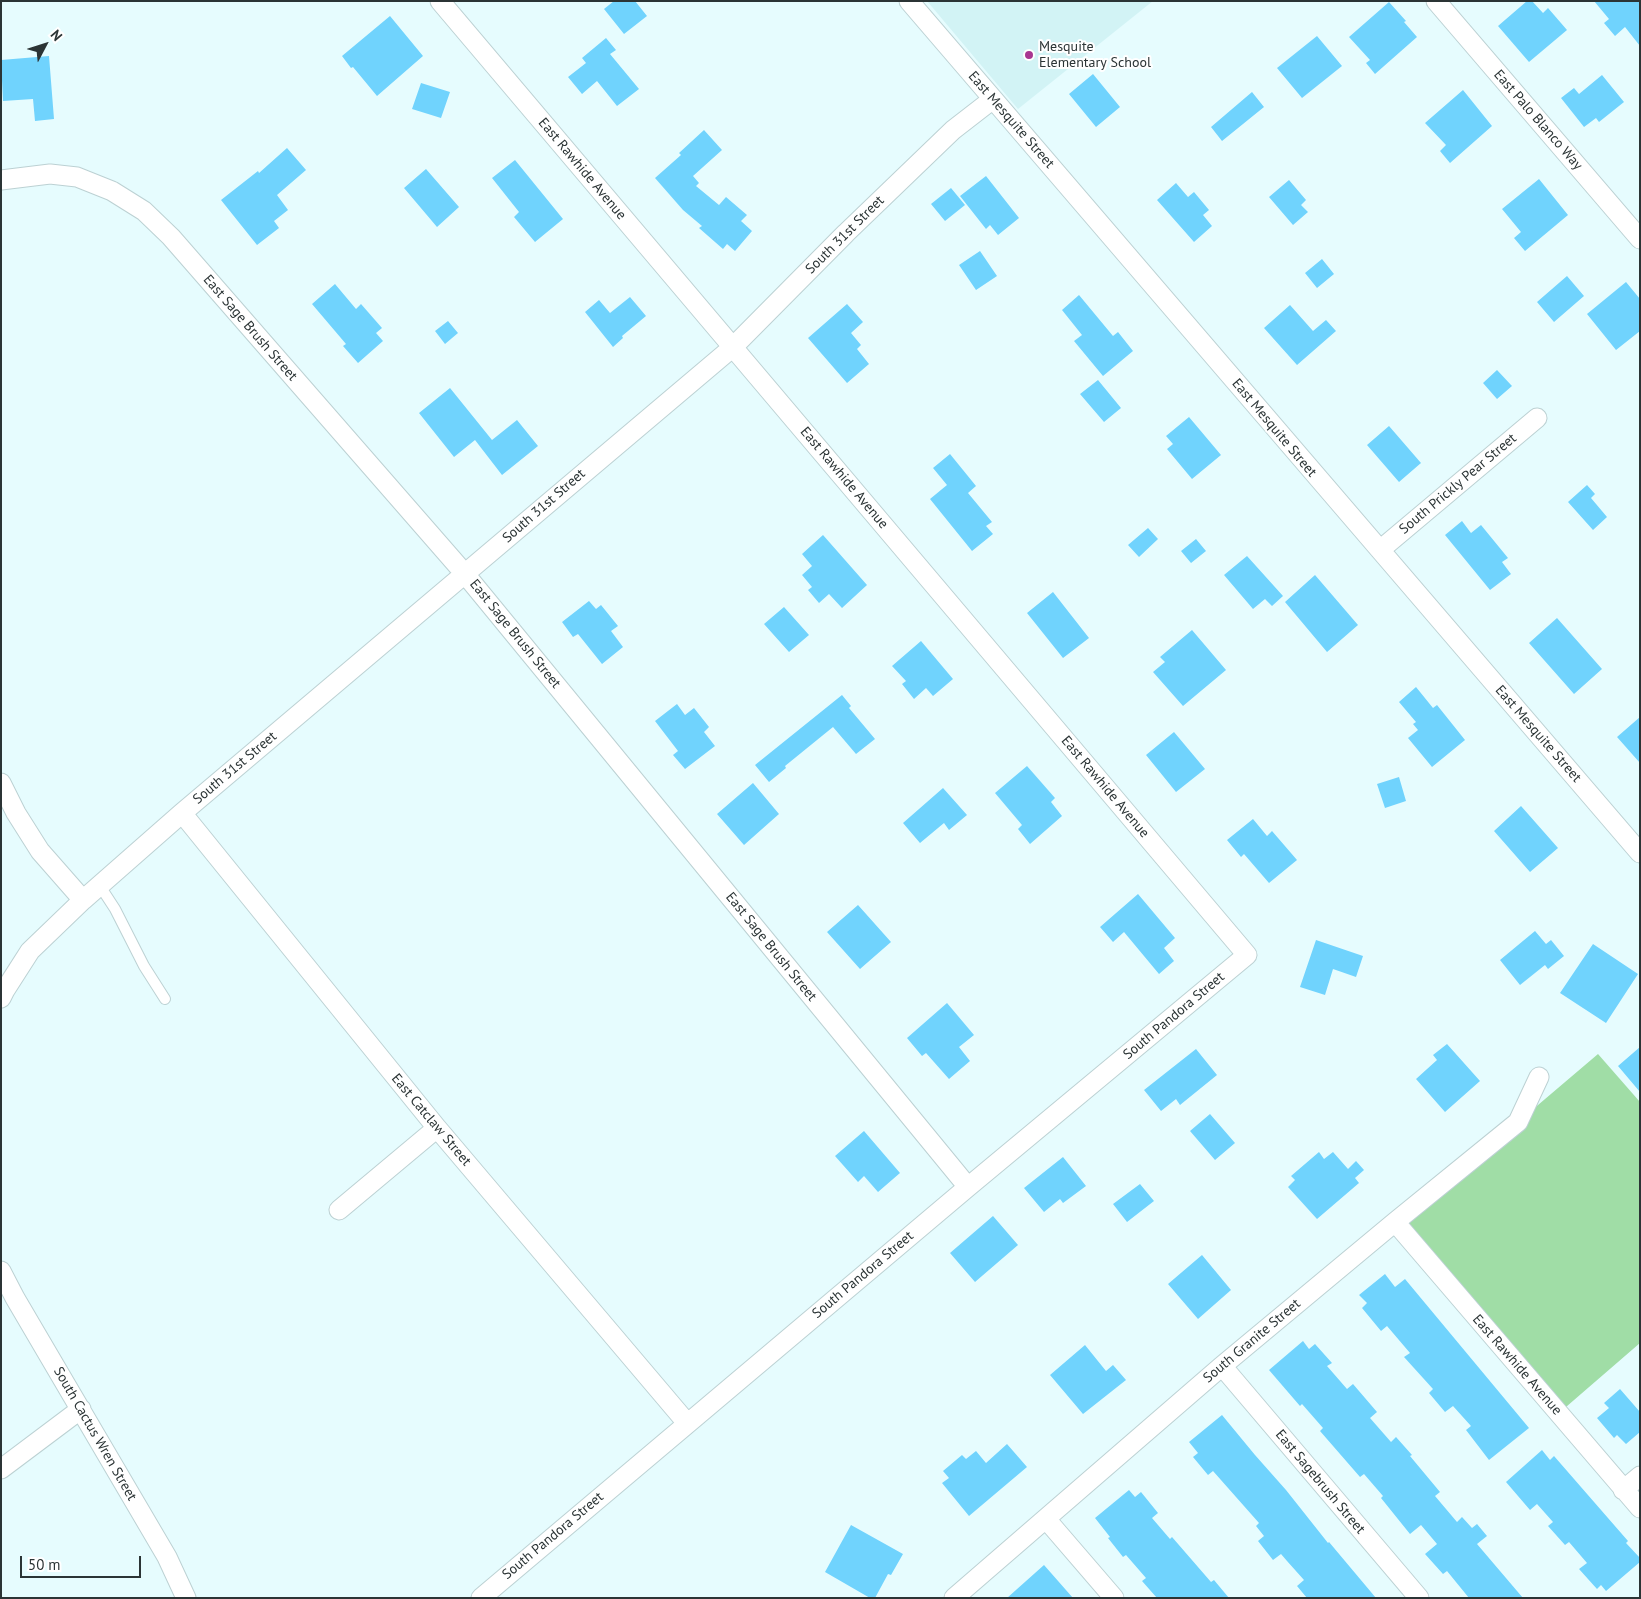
<!DOCTYPE html>
<style>
body{margin:0}
#map{position:relative;width:1641px;height:1599px;overflow:hidden;background:#e6fcfe;font-family:"PT Sans",sans-serif}
canvas{display:block}
.frame{position:absolute;inset:0;border:2px solid #2b3435;pointer-events:none}
.north{position:absolute;left:20px;top:20px;width:50px;height:50px;-webkit-text-stroke:4px #fff;paint-order:stroke;rotate:50deg;font-size:14px;font-weight:700;line-height:20px;text-align:center;color:#2b3435}
.north::after{content:'';display:block;margin:auto;width:18px;height:22px;background:#2b3435;clip-path:polygon(50% 0,100% 100%,50% 72%,0 100%)}
.scale{position:absolute;left:20px;top:1556px;width:121px;height:22px;box-sizing:border-box;border:2px solid #2b3435;border-top:0;padding-left:6px;font-size:15px;line-height:18px;white-space:nowrap;color:#2b3435;-webkit-text-stroke:4px #fff;paint-order:stroke}
</style>
<div id="map">
<canvas width="1641" height="1599"></canvas>
<div class="frame"></div>
<div class="north">N</div>
<div class="scale">50 m</div>
</div>
<script>
const context = document.querySelector('canvas').getContext('2d');
context.lineJoin = 'round';
function fillPath(path, color) { context.fillStyle = color; context.fill(path, 'evenodd'); }
const shape = rows => new Path2D(rows.map(r => 'M' + r).join(''));
function strokePath(path, color, width, dash) { context.strokeStyle = color; context.lineWidth = width; context.lineCap = dash ? 'butt' : 'round'; context.setLineDash(dash || []); context.stroke(path); }
function label(font, color, halo, rows, align = 'center') {
  context.font = font + ' "PT Sans",sans-serif'; context.lineWidth = 4; context.setLineDash([]); context.textBaseline = 'middle'; context.strokeStyle = halo; context.fillStyle = color; for (const [text, x, y, turn = 0] of rows) {
    context.save(); context.translate(x, y); context.rotate((+turn || 0) * Math.PI / 180); context.textAlign = isNaN(turn) ? turn : align; if (halo) context.strokeText(text, 0, 0); context.fillText(text, 0, 0); context.restore();
  }
}
fillPath(shape([
 [927,1,1153,1,1018,109]
]), '#d2f3f5');
fillPath(shape([
 [1598,1054,1640,1102,1640,1343,1559,1413,1395,1222,1518,1122]
]), '#a0dda6');
fillPath(shape([
 [614,1,635,1,647,16,624,34,604,9],
 [1527,1,1532,1,1543,13,1548,8,1567,30,1529,62,1498,26],
 [1594,1,1640,1,1640,46,1625,27,1615,36,1604,23,1609,19],
 [1389,2,1406,21,1404,22,1417,37,1375,74,1366,63,1370,60,1349,37],
 [390,16,423,56,377,96,353,67,351,68,342,56],
 [1317,36,1342,66,1302,98,1277,68],
 [606,38,616,50,610,54,639,89,617,106,597,81,582,94,568,77,586,63,582,58],
 [49,56,54,119,35,121,33,99,3,101,1,60],
 [1093,74,1120,107,1096,127,1069,94],
 [1602,75,1624,102,1599,122,1596,118,1584,127,1561,98,1574,88,1579,94],
 [421,83,450,92,441,118,412,109],
 [1463,90,1492,126,1450,163,1440,151,1446,145,1425,123],
 [1252,92,1264,107,1222,141,1211,127],
 [704,130,722,150,693,176,699,183,696,186,719,205,726,197,747,215,741,221,752,231,735,251,727,244,723,249,699,228,702,226,683,210,655,178,681,155,679,153],
 [287,148,306,170,277,195,288,210,274,221,279,228,257,245,221,200,258,171,259,173],
 [515,160,563,219,535,242,514,217,519,212,492,178],
 [426,169,459,207,437,227,404,188],
 [986,176,1019,218,998,235,990,225,986,229,960,196],
 [1539,179,1568,215,1525,251,1514,238,1521,232,1502,209],
 [1289,180,1306,200,1301,205,1308,212,1293,225,1269,197],
 [1176,183,1188,197,1194,192,1209,210,1203,215,1212,226,1194,242,1157,200],
 [951,188,965,205,945,221,931,204],
 [980,251,997,276,976,290,959,265],
 [1322,259,1334,274,1317,288,1305,273],
 [1567,276,1584,296,1554,322,1537,302],
 [1626,282,1640,299,1640,331,1616,350,1587,314],
 [335,284,356,309,361,304,382,328,376,333,383,341,358,363,343,346,346,344,312,304],
 [1079,295,1113,336,1118,332,1133,351,1103,376,1074,341,1082,335,1062,310],
 [630,297,646,316,622,336,623,338,613,347,585,312,599,300,610,313],
 [847,304,863,322,851,333,861,345,857,349,869,364,847,383,808,338],
 [1290,305,1313,331,1326,320,1336,331,1297,365,1264,328],
 [448,321,458,333,445,344,435,331],
 [1497,370,1512,386,1497,399,1483,383],
 [1098,380,1121,408,1104,422,1080,394],
 [450,388,492,440,517,420,538,446,502,475,475,440,454,457,419,413],
 [1189,417,1221,455,1192,479,1167,449,1173,444,1166,436],
 [1389,426,1421,463,1399,482,1367,445],
 [950,454,976,486,968,493,992,522,986,526,993,534,972,551,930,499,947,485,933,468],
 [1587,485,1595,494,1591,498,1607,517,1593,530,1568,502],
 [1462,521,1471,533,1481,525,1508,558,1502,562,1511,574,1490,590,1445,535],
 [1148,528,1158,539,1139,557,1128,545],
 [823,535,867,585,842,608,829,594,819,603,808,590,812,587,802,575,812,566,802,554],
 [1196,539,1206,551,1191,563,1181,551],
 [1247,556,1283,596,1272,606,1265,599,1253,609,1224,575],
 [1315,575,1358,625,1327,652,1285,602],
 [1053,592,1089,638,1063,658,1027,613],
 [589,601,596,609,601,605,618,626,611,631,623,647,602,664,578,634,573,637,562,622],
 [784,607,809,635,789,652,764,624],
 [1557,618,1602,669,1574,694,1529,643],
 [1192,630,1226,670,1183,706,1153,672,1165,662,1160,657],
 [921,641,953,679,933,696,926,688,914,699,902,684,906,681,892,666],
 [1416,687,1433,708,1437,705,1465,740,1432,767,1408,738,1418,730,1413,724,1416,722,1399,702],
 [842,695,851,706,849,708,875,739,856,754,833,727,785,766,786,768,769,782,755,765],
 [677,704,685,715,694,708,709,727,704,732,715,746,685,769,673,755,678,751,655,721],
 [1640,717,1640,763,1617,737],
 [1174,732,1205,769,1176,792,1146,755],
 [1027,766,1055,798,1051,802,1062,816,1030,844,1018,829,1022,825,995,793],
 [1399,777,1406,801,1385,808,1377,784],
 [753,783,779,814,744,845,717,814],
 [943,788,967,815,949,830,944,823,920,843,903,823],
 [1521,806,1558,848,1530,872,1494,831],
 [1253,819,1267,836,1272,831,1297,860,1269,883,1244,854,1241,857,1227,840],
 [1138,894,1175,938,1164,948,1174,961,1159,974,1124,932,1113,942,1100,927],
 [858,905,891,942,860,969,827,932],
 [1535,931,1546,944,1551,940,1564,956,1548,969,1545,965,1520,985,1500,960],
 [1316,940,1363,956,1356,977,1333,969,1325,995,1300,987],
 [1593,944,1638,974,1606,1023,1560,993],
 [947,1003,974,1035,959,1047,970,1061,949,1079,926,1053,922,1056,907,1038],
 [1447,1044,1480,1081,1445,1112,1416,1079,1437,1060,1433,1055],
 [1640,1047,1640,1092,1618,1066],
 [1196,1049,1217,1075,1180,1105,1176,1099,1161,1111,1144,1090],
 [1210,1114,1235,1143,1215,1160,1190,1131],
 [864,1131,900,1173,878,1192,864,1176,858,1182,835,1156],
 [1319,1152,1324,1159,1333,1152,1348,1169,1356,1161,1364,1170,1355,1178,1359,1183,1317,1219,1288,1187,1295,1180,1291,1176],
 [1063,1157,1086,1186,1063,1203,1060,1199,1044,1212,1024,1188],
 [1140,1184,1154,1201,1127,1222,1113,1204],
 [993,1216,1018,1245,975,1282,950,1253],
 [1202,1255,1231,1290,1198,1319,1168,1284],
 [1385,1274,1395,1287,1405,1279,1529,1428,1489,1460,1466,1430,1471,1426,1453,1406,1445,1412,1429,1393,1433,1389,1404,1357,1410,1353,1387,1326,1381,1331,1362,1308,1367,1303,1359,1295],
 [1303,1341,1309,1349,1315,1344,1332,1363,1327,1366,1347,1389,1353,1384,1377,1412,1370,1418,1391,1442,1396,1437,1412,1455,1410,1456,1440,1492,1435,1496,1457,1522,1462,1517,1472,1528,1477,1524,1487,1536,1477,1544,1523,1598,1469,1598,1447,1571,1443,1574,1425,1554,1437,1544,1421,1525,1410,1534,1381,1498,1383,1496,1364,1474,1360,1477,1320,1431,1323,1428,1302,1404,1300,1406,1269,1370],
 [1085,1345,1106,1371,1113,1365,1126,1380,1083,1414,1050,1375],
 [1620,1389,1640,1412,1640,1432,1626,1444,1617,1435,1614,1438,1597,1418,1609,1408,1604,1403],
 [1222,1415,1255,1455,1286,1490,1328,1543,1329,1542,1376,1598,1307,1598,1297,1586,1304,1580,1287,1561,1281,1554,1273,1560,1258,1541,1264,1536,1256,1526,1259,1523,1213,1471,1208,1475,1193,1457,1198,1453,1189,1442],
 [1007,1444,1027,1467,969,1516,942,1483,949,1478,943,1471,962,1455,966,1459,976,1451,986,1463],
 [1542,1450,1550,1460,1554,1456,1628,1541,1626,1543,1640,1558,1640,1562,1606,1591,1601,1585,1597,1589,1579,1569,1587,1563,1569,1542,1565,1545,1548,1526,1553,1522,1537,1504,1530,1510,1506,1482],
 [1129,1490,1135,1497,1141,1492,1158,1513,1152,1518,1170,1539,1172,1537,1211,1582,1214,1580,1229,1598,1157,1598,1142,1581,1146,1578,1126,1555,1123,1557,1108,1538,1110,1537,1095,1518],
 [851,1525,903,1554,891,1575,888,1574,875,1598,870,1598,825,1572],
 [1044,1565,1073,1598,1007,1598]
]), '#70d3fd');
const lane = shape([
 [100,886,115,909,144,966,165,999]
]);
const street = shape([
 [440,1,1247,955,968,1187,481,1598],
 [909,1,1640,853],
 [1436,1,1640,239],
 [1,180,50,174,77,177,112,191,144,211,171,237,465,574,968,1187],
 [1380,550,1537,418],
 [1,783,16,813,40,851,83,900],
 [182,813,437,1128,687,1423],
 [1,998,5,990,30,951,83,900,182,813,733,347,846,233,953,130,993,99],
 [339,1210,437,1128],
 [1395,1222,1640,1508],
 [1,1271,15,1298,167,1557,186,1598],
 [1222,1366,1419,1598],
 [1,1469,81,1409],
 [1623,1490,1640,1476],
 [1046,1519,1114,1598],
 [954,1598,1222,1366,1395,1222,1518,1122,1539,1077]
]);
strokePath(lane, '#bcd1d3', 12);
strokePath(street, '#bcd1d3', 21);
strokePath(lane, '#fff', 10);
strokePath(street, '#fff', 19);
for (const [x, y, r, color] of [
 [1029,55,5,"#a83691"]
]) { const dot = new Path2D(); dot.arc(x, y, r, 0, 2 * Math.PI); context.fillStyle = color; context.fill(dot); strokePath(dot, '#fff', 2); }
label('14px', '#2b3435', '#fff', [
 ["Mesquite",1039,47],
 ["Elementary School",1039,63]
], 'left');
label('14px', '#2b3435', '#fff', [
 ["East Mesquite Street",1011,120,49],
 ["East Palo Blanco Way",1538,120,49],
 ["East Rawhide Avenue",582,169,50],
 ["South 31st Street",845,235,-45],
 ["East Sage Brush Street",250,328,49],
 ["East Mesquite Street",1274,428,50],
 ["East Rawhide Avenue",844,478,50],
 ["South Prickly Pear Street",1458,484,-40],
 ["South 31st Street",544,506,-41],
 ["East Sage Brush Street",515,634,51],
 ["East Mesquite Street",1538,734,49],
 ["South 31st Street",235,768,-40],
 ["East Rawhide Avenue",1105,787,50],
 ["East Sage Brush Street",771,947,51],
 ["South Pandora Street",1174,1016,-40],
 ["East Catclaw Street",431,1120,50],
 ["South Pandora Street",863,1275,-40],
 ["South Granite Street",1252,1341,-40],
 ["East Rawhide Avenue",1517,1365,49],
 ["South Cactus Wren Street",95,1434,60],
 ["East Sagebrush Street",1320,1482,50],
 ["South Pandora Street",553,1536,-40]
]);
</script>
